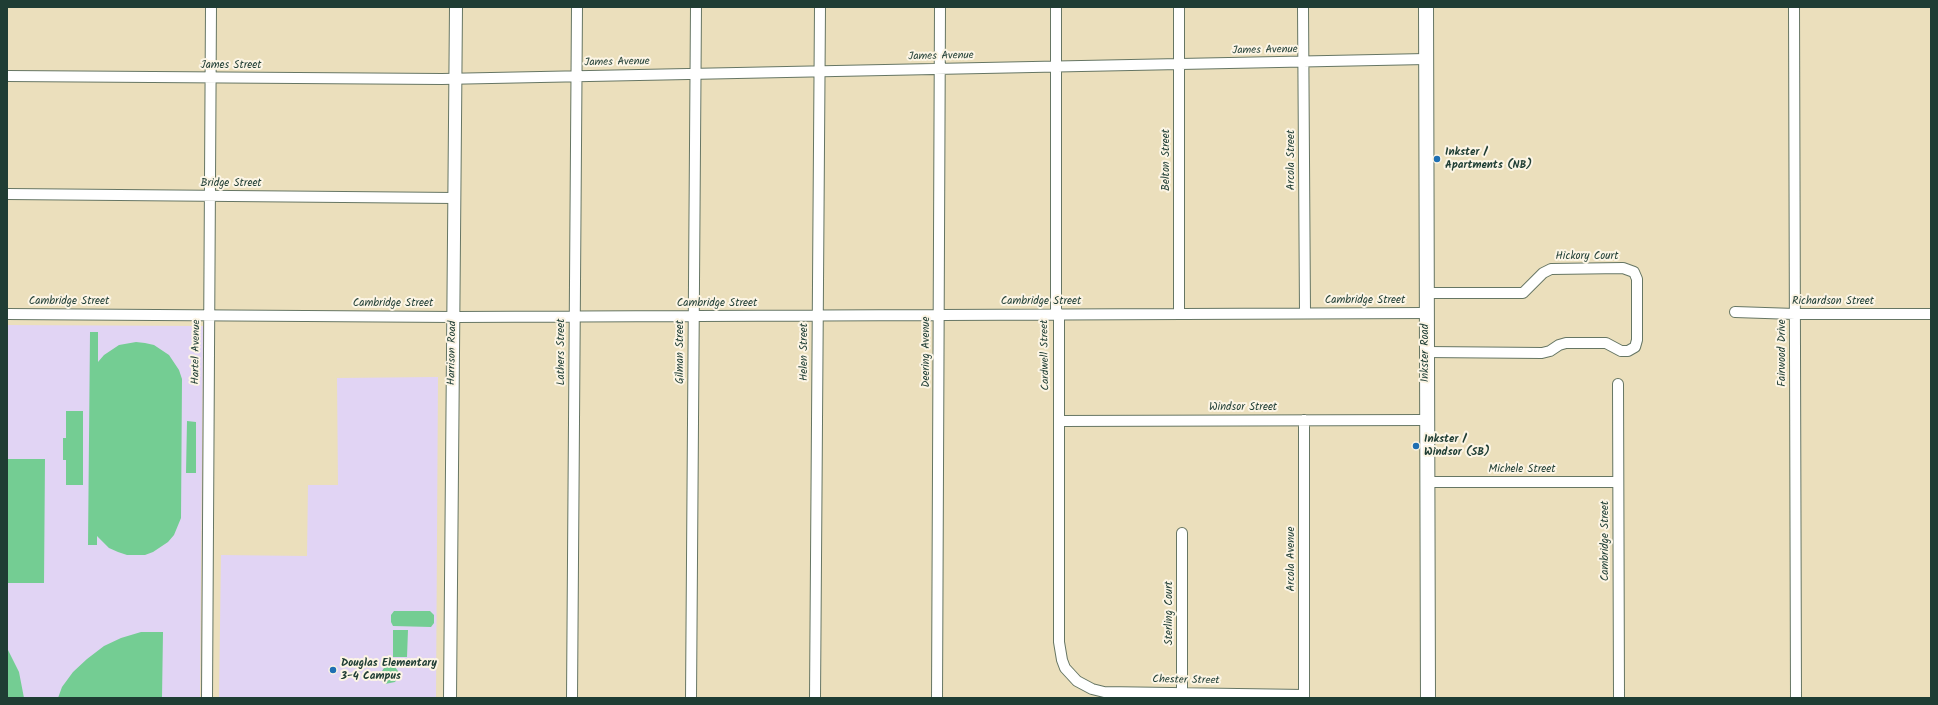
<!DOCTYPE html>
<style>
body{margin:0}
#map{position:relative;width:1938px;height:705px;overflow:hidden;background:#ebdfbc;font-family:Kalam,sans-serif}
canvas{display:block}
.frame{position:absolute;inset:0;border:8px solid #1f3d34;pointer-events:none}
</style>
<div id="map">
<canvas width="1938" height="705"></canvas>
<div class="frame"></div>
</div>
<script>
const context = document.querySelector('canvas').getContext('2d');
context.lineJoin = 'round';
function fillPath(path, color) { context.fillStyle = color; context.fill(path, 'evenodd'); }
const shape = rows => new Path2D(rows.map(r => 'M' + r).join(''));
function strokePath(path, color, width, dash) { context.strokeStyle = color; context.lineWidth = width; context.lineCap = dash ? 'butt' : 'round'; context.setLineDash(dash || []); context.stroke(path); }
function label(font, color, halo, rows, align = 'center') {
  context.font = font + ' Kalam,sans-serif'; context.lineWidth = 4; context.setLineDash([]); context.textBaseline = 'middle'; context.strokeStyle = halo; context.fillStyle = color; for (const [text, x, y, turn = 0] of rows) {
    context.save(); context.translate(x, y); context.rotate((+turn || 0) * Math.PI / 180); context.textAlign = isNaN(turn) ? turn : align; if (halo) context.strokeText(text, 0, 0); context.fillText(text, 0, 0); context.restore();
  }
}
fillPath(shape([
 [7,325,203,326,200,698,7,698],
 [438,377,436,698,219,698,221,555,307,556,308,485,338,485,337,378]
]), '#e1d4f4');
fillPath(shape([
 [90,332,98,332,98,362,104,355,119,345,136,342,145,343,154,345,169,355,179,370,182,379,181,518,174,535,168,542,153,552,145,555,127,555,118,552,109,548,97,536,97,545,88,545],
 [66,411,83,411,83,485,66,485,66,460,63,460,63,438,66,438],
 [187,421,196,422,196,473,186,473],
 [7,459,45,459,44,583,7,583],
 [394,611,430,611,434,615,434,623,431,627,393,626,391,622,391,615],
 [393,630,408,630,407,657,393,657],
 [141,632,163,632,162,698,58,698,62,687,73,672,87,659,104,646,121,638],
 [7,648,19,672,24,698,7,698],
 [389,667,395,667,398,671,399,676,395,682,385,684,382,681,382,671,384,668]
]), '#74cd93');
const minor = shape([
 [1056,7,1056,309,1059,319,1059,642,1062,660,1065,668,1077,681,1092,689,1104,692,1304,695],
 [1303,7,1305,313],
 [1794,7,1796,698],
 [7,76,442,79,1426,59],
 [7,194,455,198],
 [1735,312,1795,314,1931,314],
 [7,314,454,317,1426,313],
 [1179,314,1179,7],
 [1426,352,1542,353,1550,351,1559,345,1566,343,1606,343,1621,351,1628,351,1635,347,1637,340,1637,279,1634,272,1623,268,1551,269,1543,273,1523,293,1426,293],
 [1618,384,1619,698],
 [1304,420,1304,698],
 [1059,421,1426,420],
 [1426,482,1618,482],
 [1182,533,1182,693],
 [207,698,211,7],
 [572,698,577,7],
 [691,698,696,7],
 [815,698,820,7],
 [937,698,940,7]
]);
const tertiary = shape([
 [450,698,456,7]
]);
const secondary = shape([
 [1426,7,1428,698]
]);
strokePath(minor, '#667664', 12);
strokePath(tertiary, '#667664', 14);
strokePath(secondary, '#667664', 16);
strokePath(minor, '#fff', 10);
strokePath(tertiary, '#fff', 12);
strokePath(secondary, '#fff', 14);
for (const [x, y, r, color] of [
 [1437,159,4,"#1f6fb2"],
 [1416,446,4,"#1f6fb2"],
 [333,670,4,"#1f6fb2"]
]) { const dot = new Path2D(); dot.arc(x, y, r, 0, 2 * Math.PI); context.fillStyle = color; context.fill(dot); strokePath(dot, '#fcf5e5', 1.5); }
label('11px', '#1f3d34', '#fcf5e5', [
 ["James Avenue",1265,51,-1],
 ["James Avenue",941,57,-1],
 ["James Avenue",617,63,-1],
 ["James Street",231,66],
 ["Belton Street",1167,160,-90],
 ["Arcola Street",1292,160,-90],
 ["Bridge Street",231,184],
 ["Hickory Court",1587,257],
 ["Cambridge Street",1365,301],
 ["Cambridge Street",69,302],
 ["Cambridge Street",1041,302],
 ["Richardson Street",1833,302],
 ["Cambridge Street",393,304],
 ["Cambridge Street",717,304],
 ["Hartel Avenue",197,352,-89],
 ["Lathers Street",562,352,-90],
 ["Gilman Street",681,352,-90],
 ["Helen Street",805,352,-90],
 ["Deering Avenue",927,352,-90],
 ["Harrison Road",453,353,-89],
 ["Inkster Road",1426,353,-90],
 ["Fairwood Drive",1783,353,-90],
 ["Cardwell Street",1046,355,-91],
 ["Windsor Street",1243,408],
 ["Michele Street",1522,470],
 ["Cambridge Street",1606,541,-90],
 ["Arcola Avenue",1292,559,-90],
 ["Sterling Court",1170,613,-90],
 ["Chester Street",1186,681,1]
]);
label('bold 11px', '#1f3d34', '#fcf5e5', [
 ["Inkster /",1445,153],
 ["Apartments (NB)",1445,166],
 ["Inkster /",1424,440],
 ["Windsor (SB)",1424,453],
 ["Douglas Elementary",341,664],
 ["3-4 Campus",341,677]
], 'left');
</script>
